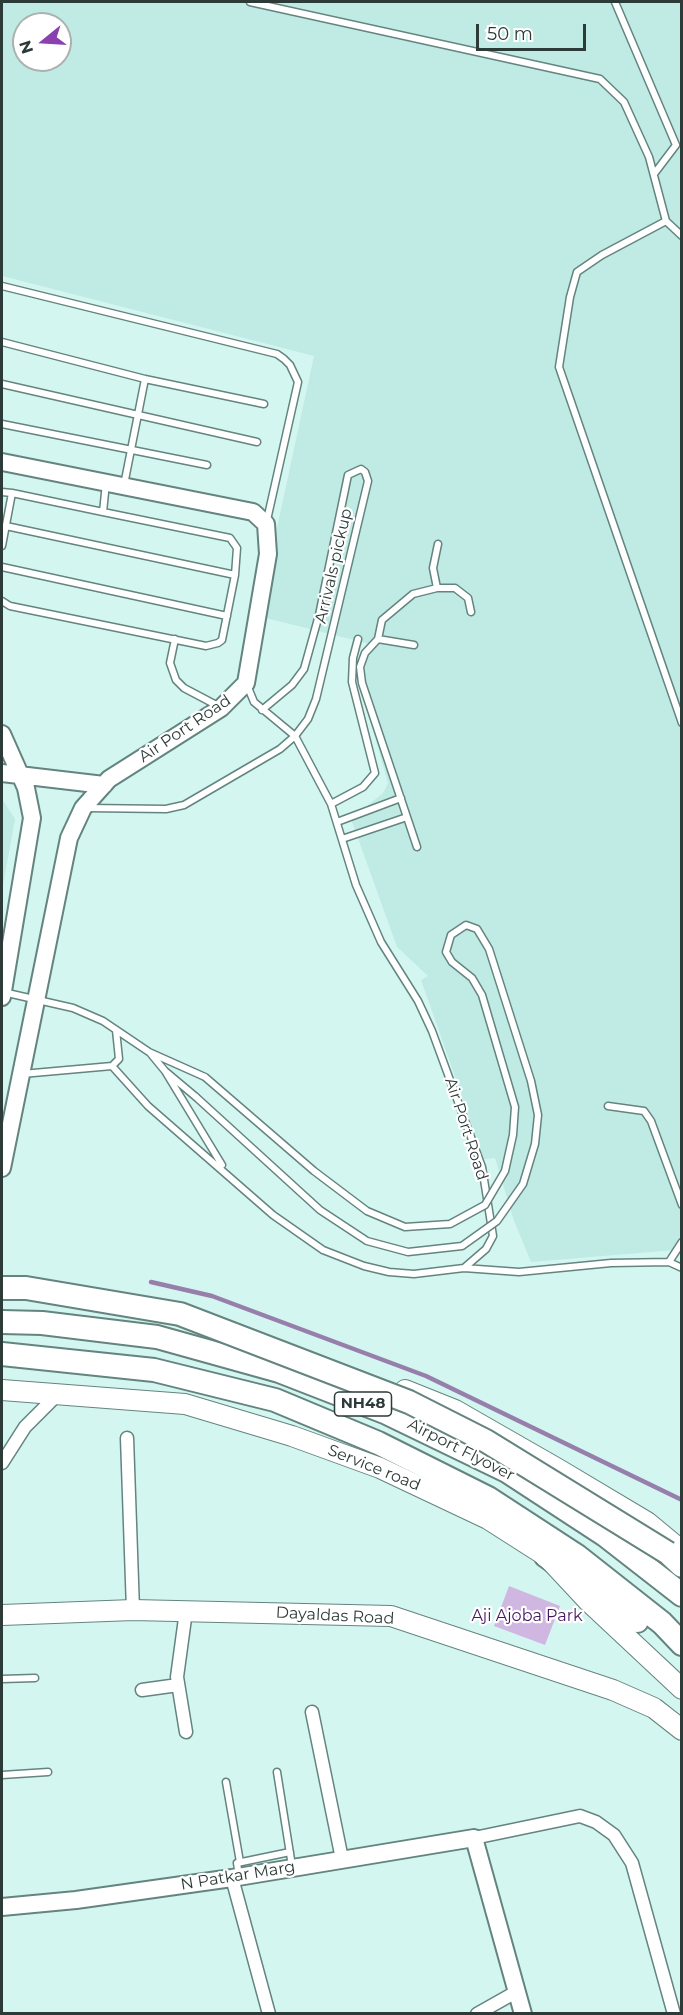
<!DOCTYPE html>
<style>
body{margin:0}
#map{position:relative;width:683px;height:2015px;overflow:hidden;background:#d4f6f1;font-family:Montserrat,sans-serif}
canvas{display:block}
.frame{position:absolute;inset:0;border:3px solid #2d3b38;pointer-events:none}
.north{position:absolute;left:12px;top:12px;width:60px;height:60px;box-sizing:border-box;background:#fff;border:2px solid #abb1af;border-radius:50%;rotate:252deg;font-size:16px;font-weight:700;line-height:24px;text-align:center;color:#2d3b38}
.north::after{content:'';display:block;margin:auto;width:21px;height:27px;background:#8b40b2;clip-path:polygon(50% 0,100% 100%,50% 72%,0 100%)}
.scale{position:absolute;left:476px;top:24px;width:110px;height:27px;box-sizing:border-box;border:3px solid #2d3b38;border-top:0;padding-left:8px;font-size:18px;line-height:21px;white-space:nowrap;color:#2d3b38;-webkit-text-stroke:4px #fff;paint-order:stroke}
</style>
<div id="map">
<canvas width="683" height="2015"></canvas>
<div class="frame"></div>
<div class="north">N</div>
<div class="scale">50 m</div>
</div>
<script>
const context = document.querySelector('canvas').getContext('2d');
context.lineJoin = 'round';
function fillPath(path, color) { context.fillStyle = color; context.fill(path, 'evenodd'); }
const shape = rows => new Path2D(rows.map(r => 'M' + r).join(''));
function strokePath(path, color, width, dash) { context.strokeStyle = color; context.lineWidth = width; context.lineCap = dash ? 'butt' : 'round'; context.setLineDash(dash || []); context.stroke(path); }
function label(font, color, halo, rows, align = 'center') {
  context.font = font + ' Montserrat,sans-serif'; context.lineWidth = 4.5; context.setLineDash([]); context.textBaseline = 'middle'; context.strokeStyle = halo; context.fillStyle = color; for (const [text, x, y, turn = 0] of rows) {
    context.save(); context.translate(x, y); context.rotate((+turn || 0) * Math.PI / 180); context.textAlign = isNaN(turn) ? turn : align; if (halo) context.strokeText(text, 0, 0); context.fillText(text, 0, 0); context.restore();
  }
}
fillPath(shape([
 [2,2,681,2,681,1253,676,1250,531,1262,514,1221,495,1158,484,1159,421,980,428,976,397,947,351,819,383,793,388,783,358,678,370,644,258,616,314,356,2,276],
 [24,24,60,24,60,60,24,60],
 [2,799,15,819,2,891]
]), '#c0ebe4');
fillPath(shape([
 [509,1586,560,1606,545,1645,494,1626]
]), '#d0b7e1');
strokePath(shape([
 [151,1282,212,1296,426,1376,682,1500]
]), '#967fab', 4.5);
const lane = shape([
 [250,2,600,79,624,102,649,157,666,221,602,255,577,272,570,297,559,367,682,723],
 [615,2,676,145,654,174],
 [666,221,682,236],
 [2,286,277,354,284,359,290,365,298,382,267,520],
 [2,342,145,379,124,485],
 [145,379,264,404],
 [2,384,257,442],
 [2,424,207,465],
 [2,492,12,493],
 [6,526,235,575],
 [2,546,12,493,103,512,106,483],
 [2,567,227,616],
 [437,588,433,568,438,544],
 [2,601,10,606,206,646,218,643,222,640,235,575,237,548,230,538,103,512],
 [175,639,170,663,176,680,184,688,220,707],
 [378,639,382,620,413,594,437,588,455,588,468,598,471,612],
 [414,645,378,639,365,653,360,667,362,683,417,847],
 [331,804,363,787,375,773,352,682,353,658,358,639],
 [87,808,166,809,184,805,280,749,295,736,308,719,316,699,368,481,365,472,361,469,348,475,319,615,304,669,292,685,262,710],
 [337,822,401,798],
 [342,839,407,817],
 [3,992,73,1008,103,1021,149,1052,205,1077],
 [151,1054,165,1071,196,1097],
 [112,1066,148,1106,273,1215,323,1250,364,1266,389,1272,414,1274,464,1268,486,1249,493,1236,482,1167,432,1031,418,1001,381,942,356,885,331,804,295,736,254,702,247,685],
 [165,1071,222,1165],
 [22,1074,112,1066,119,1059,116,1030],
 [608,1106,644,1111,651,1121,682,1205],
 [669,1262,682,1242],
 [464,1268,519,1272,611,1263,669,1262,682,1268],
 [2,1679,35,1678],
 [277,1772,292,1866],
 [2,1775,48,1772],
 [226,1782,240,1862],
 [239,1876,237,1863,290,1852]
]);
const street = shape([
 [127,1438,133,1610],
 [2,1463,25,1427,58,1394],
 [142,1690,178,1685],
 [312,1712,342,1859],
 [186,1732,177,1677,186,1611],
 [474,1838,580,1816,596,1822,614,1835,632,1863,674,2014],
 [232,1878,269,2014],
 [477,2014,516,1992]
]);
const secondary = shape([
 [2,462,253,512,266,524,268,554,246,683,221,708,109,779,83,808,69,838,2,1168],
 [2,734,26,788,32,818,2,997],
 [2,773,104,785],
 [2,1907,76,1900,232,1878,474,1838,523,2014]
]);
const primary = shape([
 [2,1390,185,1404,292,1436,380,1468,488,1519,546,1556,588,1601,682,1689],
 [405,1390,455,1410,558,1469,647,1522,682,1551],
 [2,1615,133,1610,391,1616,613,1690,654,1708,682,1730]
]);
const highway = shape([
 [2,1322,42,1323,157,1337,279,1371,387,1413,507,1471,605,1535,682,1595],
 [2,1354,154,1370,275,1400,378,1443,488,1498,577,1556,662,1623,682,1644],
 [668,1553,682,1566],
 [546,1556,637,1621]
]);
strokePath(lane, '#64847f', 9);
strokePath(street, '#64847f', 15);
strokePath(secondary, '#64847f', 20);
strokePath(primary, '#64847f', 22);
strokePath(highway, '#64847f', 26);
strokePath(lane, '#fff', 6);
strokePath(street, '#fff', 12);
strokePath(secondary, '#fff', 16);
strokePath(primary, '#fff', 20);
strokePath(highway, '#fff', 22);
const laneBridge = shape([
 [196,1097,320,1210,367,1241,408,1252,462,1246,497,1221,523,1184,535,1144,538,1115,531,1081,489,949,477,929,466,925,451,935,446,952,452,962,472,978,482,995,515,1107,513,1135,505,1171,485,1205,450,1224,405,1227,367,1211,314,1171,205,1077]
]);
const highwayBridge = shape([
 [2,1288,26,1288,180,1314,409,1402,486,1441,668,1553]
]);
strokePath(laneBridge, '#64847f', 9, []);
strokePath(highwayBridge, '#64847f', 26, []);
strokePath(laneBridge, '#fff', 6);
strokePath(highwayBridge, '#fff', 22);
for (const [x, y, w] of [
 [363,1404,57]
]) { const box = new Path2D(); box.roundRect(x - w / 2, y - 12, w, 24, 4.5); context.fillStyle = '#fff'; context.fill(box); strokePath(box, '#2d3b38', 1.5); }
label('bold 15px', '#2d3b38', null, [
 ["NH48",363,1404]
]);
label('16px', '#2d3b38', '#fff', [
 ["Arrivals pickup",334,566,-77],
 ["Air Port Road",185,729,-34],
 ["Air Port Road",466,1129,72],
 ["Airport Flyover",461,1450,27],
 ["Service road",374,1468,22],
 ["Dayaldas Road",335,1616,3],
 ["N Patkar Marg",238,1876,-9]
]);
label('16px', '#481661', '#fff', [
 ["Aji Ajoba Park",527,1616]
]);
</script>
